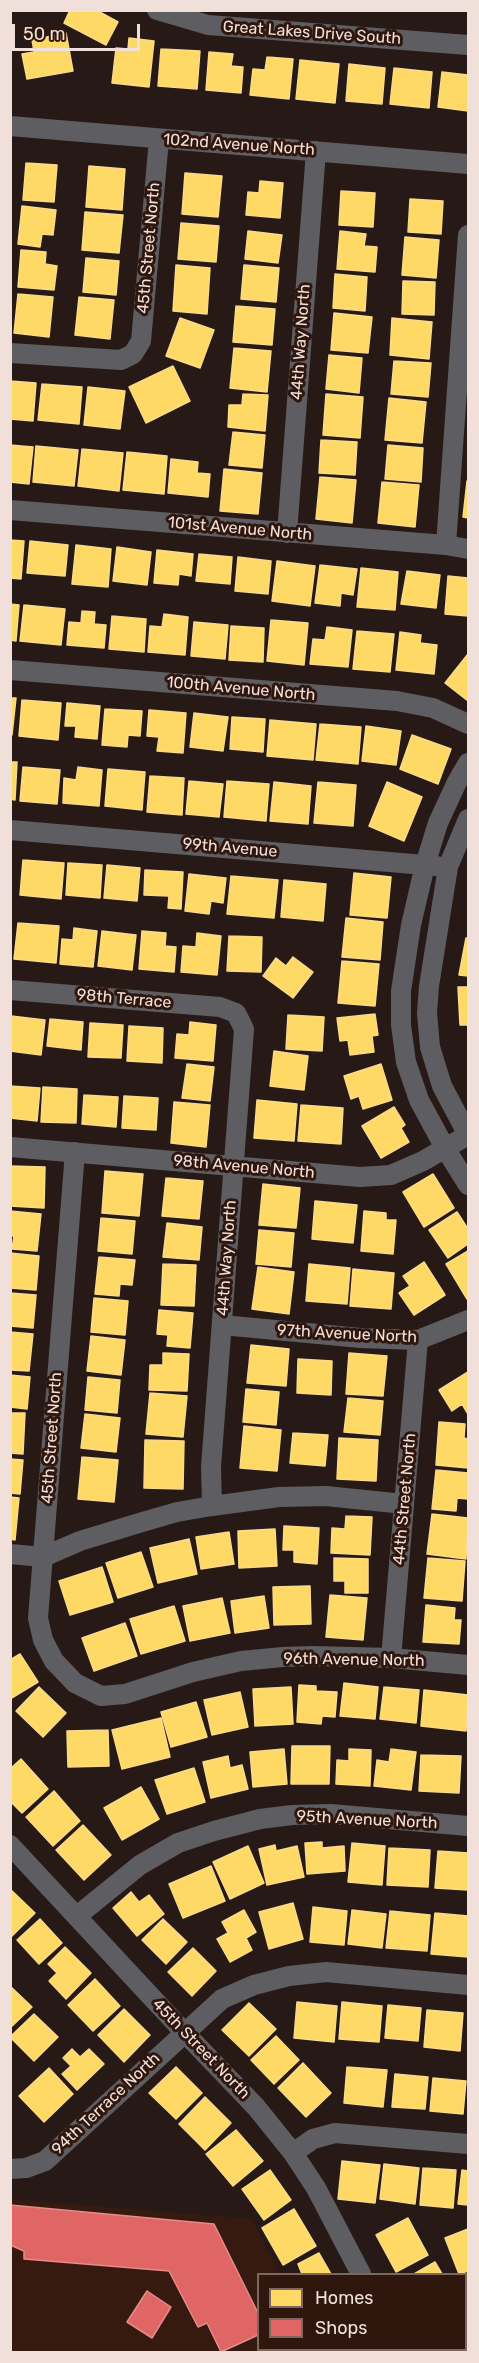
<!DOCTYPE html>
<style>
body{margin:0}
#map{position:relative;width:479px;height:2363px;overflow:hidden;background:#271a16;font-family:Rubik,sans-serif}
canvas{display:block}
.frame{position:absolute;inset:0;border:12px solid #f1e0d9;pointer-events:none}
.legend{position:absolute;left:257px;top:2273px;width:210px;height:78px;box-sizing:border-box;background:#2f170e;border:2px solid #7d675f;margin:0;padding:8px 10px;list-style:none;font-size:18px;color:#f1e0d9}
.legend li{display:flex;align-items:center;gap:12px;height:30px}
.legend b{width:30px;border:2px solid #7d675f}
.scale{position:absolute;left:12px;top:24px;width:128px;height:27px;box-sizing:border-box;border:3px solid #f1e0d9;border-top:0;padding-left:8px;font-size:18px;line-height:21px;white-space:nowrap;color:#f1e0d9;-webkit-text-stroke:4px #2f170e;paint-order:stroke}
</style>
<div id="map">
<canvas width="479" height="2363"></canvas>
<div class="frame"></div>
<ul class="legend">
<li><b style="height:16px;background:#ffd966"></b>Homes</li>
<li><b style="height:16px;background:#e06666"></b>Shops</li>
</ul>
<div class="scale">50 m</div>
</div>
<script>
const context = document.querySelector('canvas').getContext('2d');
context.lineJoin = 'round';
function fillPath(path, color) { context.fillStyle = color; context.fill(path, 'evenodd'); }
const shape = rows => new Path2D(rows.map(r => 'M' + r).join(''));
function strokePath(path, color, width, dash) { context.strokeStyle = color; context.lineWidth = width; context.lineCap = dash ? 'butt' : 'round'; context.setLineDash(dash || []); context.stroke(path); }
function label(font, color, halo, rows, align = 'center') {
  context.font = font + ' Rubik,sans-serif'; context.lineWidth = 6; context.setLineDash([]); context.textBaseline = 'middle'; context.strokeStyle = halo; context.fillStyle = color; for (const [text, x, y, turn = 0] of rows) {
    context.save(); context.translate(x, y); context.rotate((+turn || 0) * Math.PI / 180); context.textAlign = isNaN(turn) ? turn : align; if (halo) context.strokeText(text, 0, 0); context.fillText(text, 0, 0); context.restore();
  }
}
fillPath(shape([
 [10,2199,252,2219,279,2274,258,2274,258,2350,315,2350,317,2352,11,2352]
]), '#361a0f');
const homes = shape([
 [70,10,96,10,118,22,106,45,64,23,70,10],
 [66,33,73,71,27,79,22,54,34,52,32,40,66,33],
 [129,38,154,41,149,87,112,83,116,48,128,49,129,38],
 [161,49,200,51,197,89,158,86,161,49],
 [209,52,233,54,231,66,243,67,241,93,206,90,209,52],
 [267,57,293,59,289,99,250,95,253,69,265,70,267,57],
 [300,60,339,64,335,103,296,99,300,60],
 [349,64,385,68,382,104,346,101,349,64],
 [394,68,432,72,429,108,390,104,394,68],
 [442,72,468,75,468,111,438,107,442,72],
 [26,163,57,165,54,202,23,200,26,163],
 [89,166,125,169,122,210,86,207,89,166],
 [185,173,222,176,218,217,182,214,185,173],
 [260,181,283,183,280,218,246,215,248,192,259,193,260,181],
 [341,191,375,193,373,227,339,225,341,191],
 [410,199,443,201,441,234,408,232,410,199],
 [22,206,56,210,53,235,42,234,40,247,18,244,22,206],
 [85,212,123,215,119,253,82,250,85,212],
 [181,223,219,226,216,262,178,259,181,223],
 [248,231,282,235,278,263,245,259,248,231],
 [340,231,366,234,364,246,377,247,375,272,337,269,340,231],
 [405,237,439,240,436,278,402,275,405,237],
 [21,250,46,252,45,264,57,266,54,290,18,287,21,250],
 [86,258,119,261,116,295,83,292,86,258],
 [176,265,210,268,207,314,173,311,176,265],
 [244,265,279,268,276,302,241,299,244,265],
 [335,274,367,277,365,311,333,308,335,274],
 [403,281,435,282,434,315,402,314,403,281],
 [18,294,53,297,49,337,14,333,18,294],
 [79,297,114,300,110,339,75,335,79,297],
 [236,306,275,309,272,345,233,342,236,306],
 [334,313,372,317,368,353,331,350,334,313],
 [180,318,214,330,200,368,166,356,180,318],
 [392,318,432,322,429,359,390,355,392,318],
 [234,348,271,351,267,392,230,388,234,348],
 [329,355,362,358,359,393,326,389,329,355],
 [394,361,431,363,428,397,391,394,394,361],
 [173,366,190,401,146,423,129,387,173,366],
 [10,381,36,383,33,421,10,419,10,381],
 [42,384,82,387,79,424,38,420,42,384],
 [88,387,125,391,120,429,84,425,88,387],
 [243,394,268,395,265,431,228,427,229,405,242,405,243,394],
 [326,394,363,397,360,438,323,435,326,394],
 [389,398,426,402,422,443,385,440,389,398],
 [233,432,265,435,262,468,229,465,233,432],
 [321,440,357,442,355,475,319,473,321,440],
 [10,445,33,447,29,484,10,482,10,445],
 [388,445,423,448,421,482,385,479,388,445],
 [36,446,78,450,74,486,33,482,36,446],
 [82,449,123,453,119,491,78,486,82,449],
 [127,452,167,456,164,494,123,490,127,452],
 [171,459,198,462,197,473,210,474,208,497,168,493,171,459],
 [224,469,262,473,258,514,220,511,224,469],
 [320,477,356,480,352,523,316,519,320,477],
 [467,481,468,481,468,518,463,517,467,481],
 [382,482,419,485,415,527,378,523,382,482],
 [10,540,24,541,21,579,10,578,10,540],
 [30,541,68,545,65,576,27,573,30,541],
 [76,545,111,549,108,587,72,584,76,545],
 [117,547,151,552,147,585,113,581,117,547],
 [157,550,193,554,191,576,179,574,178,585,154,583,157,550],
 [199,554,232,557,230,584,196,581,199,554],
 [238,557,271,561,268,594,235,591,238,557],
 [277,561,315,566,310,606,272,601,277,561],
 [320,565,357,569,353,595,341,593,340,606,315,603,320,565],
 [361,568,398,572,395,610,357,607,361,568],
 [407,571,440,575,436,608,401,604,407,571],
 [448,576,468,578,468,616,445,614,448,576],
 [10,604,19,605,16,641,10,640,10,604],
 [24,605,65,609,61,645,20,641,24,605],
 [82,611,95,612,94,624,106,625,104,648,67,645,69,622,81,623,82,611],
 [164,614,188,617,185,655,148,652,150,626,162,627,164,614],
 [112,616,146,619,144,652,109,649,112,616],
 [271,620,308,623,304,665,267,661,271,620],
 [194,622,228,625,225,659,191,656,194,622],
 [231,626,264,628,263,662,229,660,231,626],
 [327,627,352,630,348,667,310,664,313,639,325,640,327,627],
 [357,631,394,634,390,672,353,669,357,631],
 [400,632,421,635,420,643,437,645,434,674,396,670,400,632],
 [468,654,468,701,445,683,468,654],
 [10,698,16,698,12,735,10,735,10,698],
 [22,700,61,703,58,740,19,736,22,700],
 [67,703,100,706,97,739,75,737,76,726,65,726,67,703],
 [105,709,142,711,140,736,128,735,127,747,102,745,105,709],
 [149,710,186,713,183,753,157,751,159,737,147,736,149,710],
 [194,713,228,717,223,751,190,747,194,713],
 [232,717,265,719,263,752,230,749,232,717],
 [270,720,316,724,313,760,267,756,270,720],
 [320,724,361,727,358,764,316,760,320,724],
 [366,726,401,731,396,765,362,761,366,726],
 [412,735,451,749,438,784,400,769,412,735],
 [10,762,17,762,15,800,10,799,10,762],
 [23,767,60,770,57,804,20,801,23,767],
 [78,767,102,770,99,806,63,803,64,778,76,780,78,767],
 [108,769,145,772,142,810,105,806,108,769],
 [150,776,184,778,182,815,147,812,150,776],
 [189,781,223,784,219,817,186,814,189,781],
 [227,781,269,784,266,821,224,817,227,781],
 [274,782,311,786,308,824,270,821,274,782],
 [318,782,356,785,353,826,314,823,318,782],
 [387,782,422,797,404,841,369,826,387,782],
 [23,860,64,863,61,899,20,895,23,860],
 [68,863,102,865,100,898,66,895,68,863],
 [107,865,140,868,137,901,104,898,107,865],
 [145,870,183,872,181,909,168,908,169,896,144,895,145,870],
 [354,873,391,877,387,918,350,915,354,873],
 [189,874,226,878,223,903,211,901,209,914,185,911,189,874],
 [231,876,278,880,274,918,227,914,231,876],
 [284,880,326,884,323,921,281,917,284,880],
 [346,918,383,922,380,960,342,957,346,918],
 [18,923,59,926,56,963,14,959,18,923],
 [74,928,97,931,93,967,60,964,62,939,73,940,74,928],
 [102,931,136,935,132,970,98,966,102,931],
 [142,931,166,933,165,946,176,947,174,972,139,969,142,931],
 [197,933,221,936,217,975,181,972,183,946,196,947,197,933],
 [229,936,262,937,261,972,227,971,229,936],
 [466,938,468,938,468,976,459,975,466,938],
 [293,957,313,972,293,998,263,976,276,958,286,966,293,957],
 [342,961,379,964,375,1006,338,1003,342,961],
 [458,987,468,987,468,1025,460,1025,458,987],
 [375,1014,378,1035,372,1036,374,1052,350,1055,348,1040,340,1041,337,1018,375,1014],
 [288,1015,324,1017,322,1051,286,1049,288,1015],
 [11,1016,45,1020,41,1055,10,1051,11,1016],
 [50,1019,83,1022,81,1050,47,1046,50,1019],
 [190,1022,216,1025,213,1061,175,1058,177,1034,189,1035,190,1022],
 [90,1023,123,1025,121,1058,88,1057,90,1023],
 [129,1026,163,1028,162,1063,127,1061,129,1026],
 [274,1051,308,1056,304,1090,270,1086,274,1051],
 [187,1064,214,1067,210,1101,182,1098,187,1064],
 [381,1064,392,1100,363,1109,359,1096,351,1099,344,1076,381,1064],
 [10,1086,40,1088,37,1121,10,1118,10,1086],
 [43,1087,77,1089,76,1123,41,1122,43,1087],
 [84,1095,118,1097,116,1127,82,1124,84,1095],
 [124,1096,158,1098,156,1130,122,1128,124,1096],
 [257,1100,297,1104,294,1141,254,1138,257,1100],
 [174,1102,210,1105,206,1147,171,1143,174,1102],
 [301,1105,343,1108,341,1144,298,1141,301,1105],
 [394,1107,405,1125,401,1128,409,1142,381,1158,362,1126,394,1107],
 [10,1166,45,1167,44,1208,10,1206,10,1166],
 [105,1171,143,1174,139,1216,102,1213,105,1171],
 [433,1174,454,1208,424,1227,403,1192,433,1174],
 [166,1178,203,1181,199,1219,162,1216,166,1178],
 [263,1184,300,1188,296,1228,259,1225,263,1184],
 [315,1201,357,1205,353,1243,312,1239,315,1201],
 [10,1211,41,1214,37,1251,12,1249,14,1236,10,1236,10,1211],
 [364,1211,386,1213,386,1220,396,1220,393,1254,361,1251,364,1211],
 [457,1212,468,1229,468,1244,448,1258,429,1230,457,1212],
 [101,1218,135,1221,132,1254,98,1251,101,1218],
 [167,1223,202,1227,199,1260,163,1257,167,1223],
 [259,1230,294,1233,291,1267,256,1264,259,1230],
 [468,1251,468,1298,467,1299,446,1264,468,1251],
 [10,1253,39,1256,36,1290,10,1288,10,1253],
 [99,1257,135,1260,132,1285,120,1284,119,1296,95,1294,99,1257],
 [424,1262,445,1295,414,1315,399,1293,410,1286,403,1276,424,1262],
 [163,1264,196,1265,194,1306,161,1305,163,1264],
 [309,1264,350,1268,347,1304,306,1301,309,1264],
 [258,1267,294,1272,289,1314,252,1309,258,1267],
 [353,1269,394,1273,391,1309,350,1306,353,1269],
 [10,1293,36,1295,33,1328,10,1326,10,1293],
 [94,1298,128,1301,125,1335,91,1332,94,1298],
 [159,1310,193,1313,190,1348,167,1346,168,1335,157,1334,159,1310],
 [10,1332,33,1334,29,1371,10,1370,10,1332],
 [91,1336,125,1340,121,1375,87,1371,91,1336],
 [251,1345,289,1349,286,1386,247,1383,251,1345],
 [163,1353,189,1354,187,1391,149,1390,150,1365,163,1365,163,1353],
 [349,1353,387,1356,383,1396,346,1394,349,1353],
 [298,1359,332,1361,331,1395,297,1393,298,1359],
 [468,1372,468,1414,462,1404,452,1411,439,1390,468,1372],
 [10,1375,30,1377,27,1409,10,1407,10,1375],
 [88,1377,120,1380,117,1413,85,1410,88,1377],
 [246,1389,279,1392,276,1425,243,1422,246,1389],
 [150,1393,187,1396,183,1437,146,1434,150,1393],
 [348,1398,383,1401,380,1435,344,1432,348,1398],
 [10,1413,25,1413,23,1454,10,1453,10,1413],
 [85,1414,120,1418,116,1452,81,1448,85,1414],
 [439,1422,465,1424,464,1438,468,1439,468,1468,436,1465,439,1422],
 [244,1426,281,1430,277,1471,240,1468,244,1426],
 [293,1433,328,1435,325,1466,290,1463,293,1433],
 [339,1438,378,1440,376,1481,337,1479,339,1438],
 [145,1440,184,1441,183,1489,144,1488,145,1440],
 [82,1457,118,1460,114,1502,78,1499,82,1457],
 [10,1459,23,1460,20,1494,10,1493,10,1459],
 [436,1470,468,1473,468,1499,457,1498,456,1511,432,1509,436,1470],
 [10,1497,19,1498,15,1540,10,1539,10,1497],
 [432,1514,468,1518,466,1559,427,1554,432,1514],
 [346,1516,372,1517,370,1555,331,1553,332,1528,345,1529,346,1516],
 [284,1526,319,1528,317,1564,294,1562,294,1550,283,1550,284,1526],
 [275,1529,277,1566,239,1568,238,1531,275,1529],
 [229,1532,234,1564,201,1569,196,1537,229,1532],
 [189,1539,197,1574,158,1583,150,1548,189,1539],
 [141,1552,153,1587,118,1598,106,1563,141,1552],
 [334,1558,368,1559,368,1593,345,1593,345,1581,334,1581,334,1558],
 [428,1558,465,1561,462,1601,424,1598,428,1558],
 [102,1567,113,1602,70,1615,59,1581,102,1567],
 [310,1586,311,1624,274,1625,273,1587,310,1586],
 [330,1595,367,1598,363,1640,326,1637,330,1595],
 [264,1596,269,1628,235,1633,231,1601,264,1596],
 [222,1598,230,1633,190,1641,183,1606,222,1598],
 [426,1605,455,1608,454,1620,461,1620,459,1644,423,1642,426,1605],
 [174,1606,185,1641,141,1654,130,1619,174,1606],
 [125,1623,137,1656,94,1671,82,1638,125,1623],
 [20,1654,38,1682,10,1699,10,1660,20,1654],
 [344,1683,378,1687,375,1719,340,1716,344,1683],
 [299,1685,316,1686,316,1691,337,1692,335,1717,322,1716,321,1724,297,1722,299,1685],
 [39,1687,66,1713,43,1737,16,1711,39,1687],
 [291,1687,293,1724,255,1726,253,1689,291,1687],
 [384,1687,419,1690,416,1723,380,1719,384,1687],
 [424,1690,468,1695,466,1731,421,1726,424,1690],
 [240,1692,248,1727,212,1735,204,1700,240,1692],
 [196,1702,207,1737,171,1747,161,1712,196,1702],
 [161,1718,170,1757,122,1769,112,1730,161,1718],
 [108,1730,109,1766,68,1767,67,1731,108,1730],
 [292,1746,330,1746,329,1784,291,1784,292,1746],
 [284,1749,287,1784,253,1787,250,1752,284,1749],
 [349,1749,371,1750,370,1786,336,1784,337,1760,349,1761,349,1749],
 [391,1749,416,1752,411,1790,374,1786,377,1760,389,1762,391,1749],
 [421,1755,461,1756,459,1793,419,1791,421,1755],
 [228,1756,230,1768,242,1765,248,1789,211,1798,203,1762,228,1756],
 [21,1759,48,1789,22,1813,10,1801,10,1769,21,1759],
 [194,1768,205,1802,167,1814,155,1780,194,1768],
 [141,1787,159,1819,122,1840,104,1808,141,1787],
 [54,1791,80,1821,53,1846,26,1817,54,1791],
 [83,1825,111,1855,84,1880,56,1850,83,1825],
 [322,1842,322,1848,344,1846,345,1871,307,1874,305,1843,322,1842],
 [352,1843,385,1846,382,1885,348,1882,352,1843],
 [275,1845,276,1851,297,1846,304,1877,267,1885,259,1849,275,1845],
 [248,1846,264,1883,230,1899,213,1862,248,1846],
 [389,1848,430,1850,428,1887,387,1885,389,1848],
 [438,1851,468,1853,468,1890,435,1888,438,1851],
 [211,1866,225,1901,183,1918,169,1884,211,1866],
 [10,1889,35,1913,10,1938,10,1889],
 [131,1892,139,1902,149,1895,164,1914,137,1936,113,1908,131,1892],
 [293,1903,303,1939,269,1949,259,1912,293,1903],
 [313,1907,347,1911,344,1945,310,1942,313,1907],
 [244,1910,256,1932,246,1938,252,1950,230,1962,217,1939,228,1933,222,1922,244,1910],
 [352,1910,386,1914,382,1948,348,1944,352,1910],
 [390,1911,430,1915,427,1951,386,1948,390,1911],
 [435,1913,468,1916,468,1957,431,1954,435,1913],
 [40,1919,62,1943,39,1964,17,1940,40,1919],
 [163,1919,187,1942,166,1964,142,1940,163,1919],
 [65,1947,91,1973,66,1999,49,1981,57,1973,48,1964,65,1947],
 [193,1948,216,1971,192,1996,168,1972,193,1948],
 [95,1979,120,2006,93,2031,68,2005,95,1979],
 [10,1986,32,2007,10,2028,10,1986],
 [297,2002,337,2006,334,2042,294,2038,297,2002],
 [342,2002,382,2006,379,2042,339,2039,342,2002],
 [249,2003,276,2029,249,2056,222,2030,249,2003],
 [388,2005,421,2008,418,2041,385,2038,388,2005],
 [124,2009,150,2035,124,2062,98,2035,124,2009],
 [427,2010,463,2013,460,2051,424,2047,427,2010],
 [34,2014,58,2037,34,2061,10,2037,34,2014],
 [276,2036,299,2060,274,2084,251,2060,276,2036],
 [72,2049,80,2057,89,2049,104,2064,77,2090,62,2074,71,2066,63,2058,72,2049],
 [303,2063,331,2093,306,2117,278,2088,303,2063],
 [176,2067,202,2093,176,2119,149,2093,176,2067],
 [347,2067,387,2070,383,2107,344,2103,347,2067],
 [49,2068,73,2094,44,2122,19,2096,49,2068],
 [395,2074,428,2077,425,2109,392,2107,395,2074],
 [433,2078,466,2081,463,2114,430,2111,433,2078],
 [205,2097,231,2123,205,2150,179,2124,205,2097],
 [236,2130,263,2161,233,2186,206,2154,236,2130],
 [342,2161,380,2165,375,2203,338,2199,342,2161],
 [384,2164,419,2168,415,2204,380,2199,384,2164],
 [423,2168,456,2170,453,2208,420,2205,423,2168],
 [270,2170,291,2200,264,2220,242,2189,270,2170],
 [462,2170,468,2171,468,2205,458,2204,462,2170],
 [294,2209,316,2246,283,2265,262,2228,294,2209],
 [408,2218,428,2255,396,2272,376,2235,408,2218],
 [468,2229,468,2271,459,2274,445,2238,468,2229],
 [319,2253,331,2274,302,2274,298,2264,319,2253],
 [435,2262,442,2274,414,2274,435,2262],
 [466,2340,468,2352,441,2352,446,2350,466,2350,466,2340],
 [327,2350,368,2350,370,2352,329,2352,327,2350]
]);
fillPath(homes, '#ffd966');
strokePath(homes, '#fbdb88', 1.5);
const shops = shape([
 [10,2205,214,2224,258,2313,258,2335,221,2352,207,2323,198,2327,169,2271,24,2259,24,2251,10,2245,10,2205],
 [147,2291,171,2307,152,2338,127,2322,147,2291]
]);
fillPath(shops, '#e06666');
strokePath(shops, '#e58b88', 1.5);
strokePath(shape([
 [157,10,208,25,468,45],
 [10,126,468,164],
 [10,353,121,360,133,354,141,341,159,139],
 [10,510,446,545,468,549],
 [287,533,316,151],
 [446,545,468,235],
 [10,670,397,701,433,708,468,724],
 [468,763,457,782,438,823,425,865,411,925,401,991,401,1025,406,1062,419,1100,445,1148,468,1185],
 [10,830,437,866],
 [10,990,220,1007,236,1013,244,1029,211,1467,212,1506],
 [10,1147,360,1177,391,1175,423,1161,468,1135,442,1086,430,1047,427,1013,429,986,448,867,468,819],
 [75,1152,38,1618,43,1640,54,1661,75,1683,101,1696,125,1694,193,1672,241,1661,283,1657,312,1656,391,1658,468,1665],
 [222,1325,361,1338,418,1340,468,1320],
 [10,1554,43,1557,80,1541,139,1523,177,1512,212,1506,279,1497,326,1496,404,1504],
 [391,1658,418,1340],
 [10,1845,184,2032,256,2107,293,2153,316,2188,361,2274],
 [77,1916,140,1865,178,1843,214,1831,260,1819,292,1815,331,1814,468,1826],
 [293,2153,313,2139,335,2133,468,2144],
 [10,2169,26,2168,45,2161,222,1999,254,1985,289,1976,326,1972,468,1985],
 [400,2350,402,2352]
]), '#5d5d62', 20);
label('16px', '#f1e0d9', '#2f170e', [
 ["Great Lakes Drive South",312,33,4],
 ["102nd Avenue North",239,145,4],
 ["45th Street North",149,248,-85],
 ["44th Way North",301,342,-86],
 ["101st Avenue North",240,529,5],
 ["100th Avenue North",241,689,5],
 ["99th Avenue",230,848,5],
 ["98th Terrace",124,999,5],
 ["98th Avenue North",244,1167,5],
 ["44th Way North",227,1258,-86],
 ["97th Avenue North",347,1334,3],
 ["45th Street North",52,1438,-86],
 ["44th Street North",405,1499,-85],
 ["96th Avenue North",354,1660,1],
 ["95th Avenue North",367,1820,3],
 ["45th Street North",201,2049,46],
 ["94th Terrace North",106,2104,-43]
]);
</script>
